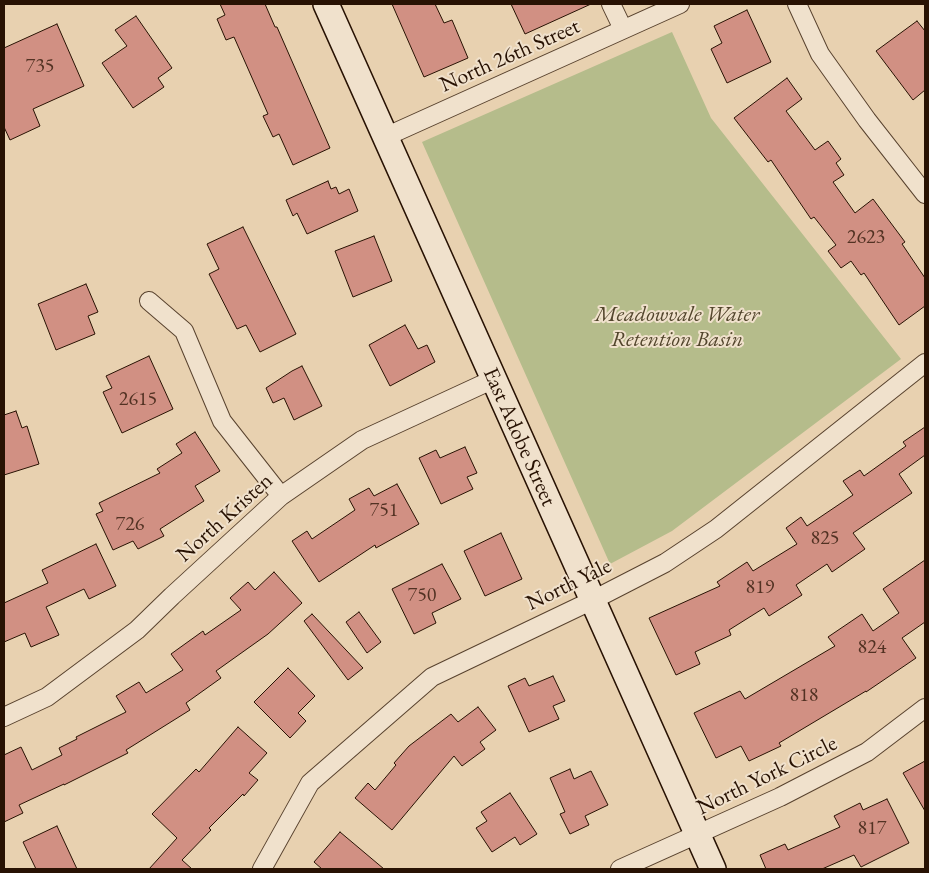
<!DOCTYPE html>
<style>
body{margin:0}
#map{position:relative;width:929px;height:873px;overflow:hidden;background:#e8d1b0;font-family:"EB Garamond",serif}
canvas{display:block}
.frame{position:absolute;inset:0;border:5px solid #281203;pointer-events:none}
</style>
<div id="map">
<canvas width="929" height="873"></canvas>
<div class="frame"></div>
</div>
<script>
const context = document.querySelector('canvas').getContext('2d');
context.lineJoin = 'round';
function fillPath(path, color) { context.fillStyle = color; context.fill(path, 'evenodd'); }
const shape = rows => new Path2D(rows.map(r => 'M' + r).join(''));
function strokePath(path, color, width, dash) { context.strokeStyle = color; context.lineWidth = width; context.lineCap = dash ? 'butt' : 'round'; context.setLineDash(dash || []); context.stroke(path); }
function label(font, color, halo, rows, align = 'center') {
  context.font = font + ' "EB Garamond",serif'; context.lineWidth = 4; context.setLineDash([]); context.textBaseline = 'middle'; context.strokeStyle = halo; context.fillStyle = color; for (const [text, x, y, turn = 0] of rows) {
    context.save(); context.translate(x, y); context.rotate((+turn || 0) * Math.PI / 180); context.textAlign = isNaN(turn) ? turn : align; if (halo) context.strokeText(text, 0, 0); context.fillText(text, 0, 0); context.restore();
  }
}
fillPath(shape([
 [672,32,711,118,901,359,672,531,610,564,422,142]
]), '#b5bc8b');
const building = shape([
 [220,4,265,4,275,27,277,27,330,148,293,165,279,134,273,137,263,116,268,114,234,37,226,40,217,19,225,15,220,4],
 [392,4,435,4,444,23,452,20,468,58,424,77,392,4],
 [511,4,591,4,525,34,511,4],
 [747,10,771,62,727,83,711,49,722,43,714,26,747,10],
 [136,16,172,68,158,78,164,87,133,108,102,63,127,46,115,30,136,16],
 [917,21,925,31,925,90,913,100,876,51,917,21],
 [57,24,84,86,33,109,40,126,10,140,4,127,4,48,57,24],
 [787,78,802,99,786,111,815,150,828,141,841,159,836,163,844,175,833,182,855,213,873,199,905,242,902,244,925,278,925,306,899,325,864,273,861,275,851,261,841,268,828,251,836,245,814,217,811,219,771,160,768,162,734,118,787,78],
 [328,181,331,189,336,187,339,194,349,189,358,211,307,234,297,213,293,216,286,200,328,181],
 [243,227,296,334,260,352,246,325,237,329,209,274,219,269,207,244,243,227],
 [374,236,392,281,353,297,335,251,374,236],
 [86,284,98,312,88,316,95,334,56,350,38,304,86,284],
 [405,325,418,349,427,345,435,362,390,386,369,345,405,325],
 [149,356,173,409,122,433,103,392,112,388,106,376,149,356],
 [302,366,322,406,294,420,284,398,273,403,266,388,292,371,302,366],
 [16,411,22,428,27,426,39,464,4,475,4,415,16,411],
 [925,427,925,455,899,474,912,493,853,533,865,549,832,572,827,564,796,585,802,595,769,616,764,608,729,630,731,635,695,652,700,664,676,675,649,618,720,586,717,582,747,562,753,571,797,544,786,528,801,517,807,526,853,495,843,481,860,470,864,476,906,446,903,442,925,427],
 [195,432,220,471,195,486,204,501,160,529,164,536,138,549,133,541,113,550,96,514,103,511,99,503,160,473,157,469,182,453,176,444,195,432],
 [465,447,477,473,467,477,473,489,441,504,419,458,436,450,440,458,465,447],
 [397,484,419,524,376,548,375,545,319,582,292,541,307,531,312,539,355,510,349,499,369,488,374,496,397,484],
 [501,533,522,579,485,596,464,551,501,533],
 [96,544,116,586,89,599,84,589,46,607,59,635,31,647,25,633,4,642,4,603,48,583,42,570,96,544],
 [925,560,925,622,902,638,916,658,866,692,866,691,779,743,781,746,749,761,741,746,716,758,694,713,740,691,745,699,835,646,828,637,862,614,873,631,899,613,883,589,925,560],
 [442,564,461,599,432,613,436,623,414,634,392,589,442,564],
 [274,572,302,603,268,634,216,671,221,678,186,703,190,710,126,750,128,753,64,785,64,784,19,805,23,813,4,822,4,755,21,747,32,770,62,755,59,748,77,739,76,737,126,712,116,696,139,682,146,693,183,670,171,654,203,631,205,635,241,610,230,598,248,582,255,590,274,572],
 [359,612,381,642,367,653,346,622,359,612],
 [312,614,363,668,348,680,304,621,312,614],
 [288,668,315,696,298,713,306,721,290,738,254,702,288,668],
 [553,676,565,701,553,706,559,719,529,732,508,686,525,678,529,686,553,676],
 [478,707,496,730,480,742,485,749,462,766,454,756,392,830,355,798,368,783,375,790,396,765,394,763,409,746,451,714,458,722,478,707],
 [238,727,267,753,249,773,258,780,244,796,243,794,209,828,211,830,182,860,192,869,149,869,177,838,152,814,196,769,199,772,238,727],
 [925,761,925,811,903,773,925,761],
 [570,769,574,779,591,771,608,805,585,816,589,825,570,834,560,814,565,812,550,778,570,769],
 [510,793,537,834,520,845,515,837,492,852,476,828,487,821,481,812,510,793],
 [887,799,909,843,861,867,854,855,822,869,766,869,760,855,785,844,788,850,840,827,834,816,860,803,863,810,887,799],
 [57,826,77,869,36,869,23,842,57,826],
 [340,832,384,869,322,869,314,862,340,832]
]);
fillPath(building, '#d19083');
strokePath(building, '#281203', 1);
const street = shape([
 [611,4,623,29],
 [797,4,820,54,867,120,925,194],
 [385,137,680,4],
 [149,301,184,331,222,421,281,496],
 [4,717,47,697,137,630,172,596,281,496,362,440,494,379],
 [262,869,310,783,432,677,593,600,665,563,716,529,925,363],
 [620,869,780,797,867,752,925,708]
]);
const secondary = shape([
 [326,4,713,869]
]);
strokePath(street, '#58422e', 20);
strokePath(secondary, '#281203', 28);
strokePath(street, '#f0e1cc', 18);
strokePath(secondary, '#f0e1cc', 25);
label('20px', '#523223', null, [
 ["735",40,67],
 ["2623",866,238],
 ["2615",138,400],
 ["751",384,511],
 ["726",130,525],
 ["825",825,539],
 ["819",760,588],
 ["750",422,596],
 ["824",872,648],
 ["818",804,696],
 ["817",872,829]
]);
label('22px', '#281203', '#f0e1cc', [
 ["North 26th Street",510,56,-24],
 ["East Adobe Street",519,437,66],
 ["North Kristen",225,518,-42],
 ["North Yale",569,585,-26],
 ["North York Circle",767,776,-26]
]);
label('italic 22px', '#52452c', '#f0e1cc', [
 ["Meadowvale Water",677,315],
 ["Retention Basin",677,340]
]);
</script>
